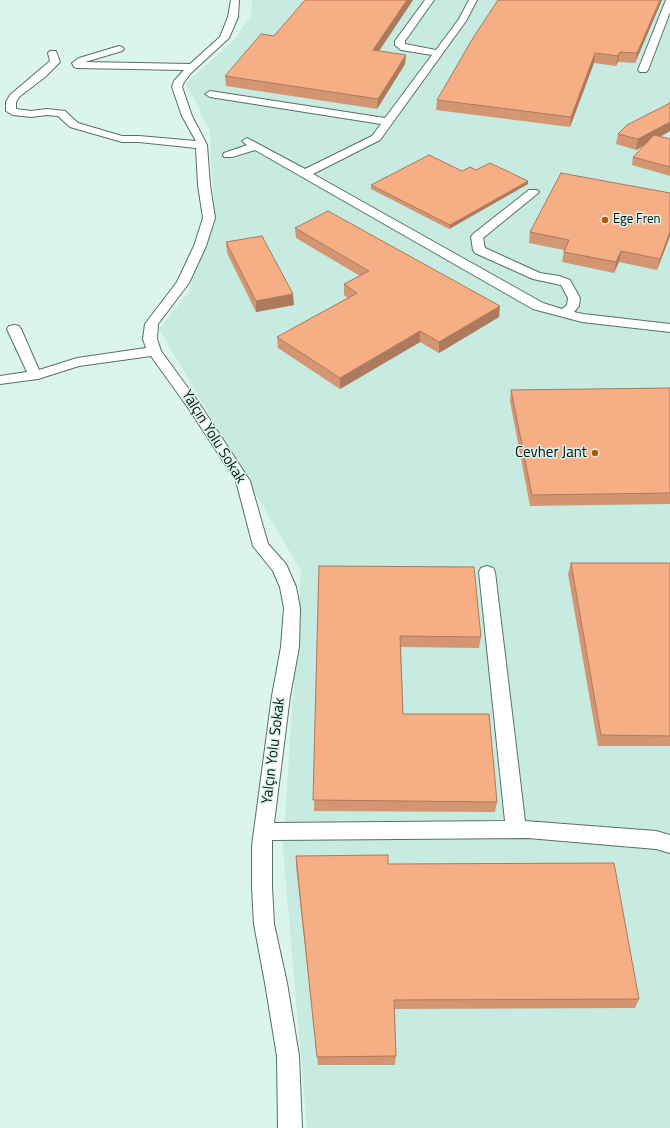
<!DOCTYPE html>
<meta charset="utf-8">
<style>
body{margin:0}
canvas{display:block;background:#dbf4ee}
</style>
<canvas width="670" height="1128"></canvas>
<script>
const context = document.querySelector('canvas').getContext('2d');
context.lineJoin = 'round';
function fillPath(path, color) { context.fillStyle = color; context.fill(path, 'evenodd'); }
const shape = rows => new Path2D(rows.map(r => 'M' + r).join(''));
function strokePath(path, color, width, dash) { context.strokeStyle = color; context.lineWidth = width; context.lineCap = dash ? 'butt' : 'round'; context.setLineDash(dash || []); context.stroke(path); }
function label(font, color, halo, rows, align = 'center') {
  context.font = font + ' "Titillium Web",sans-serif'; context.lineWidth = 3; context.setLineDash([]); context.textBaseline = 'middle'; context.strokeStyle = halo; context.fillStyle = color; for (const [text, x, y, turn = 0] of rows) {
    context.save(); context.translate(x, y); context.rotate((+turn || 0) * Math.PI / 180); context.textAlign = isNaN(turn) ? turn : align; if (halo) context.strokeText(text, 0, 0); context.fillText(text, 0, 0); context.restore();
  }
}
fillPath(shape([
 [252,0,670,0,670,1128,307,1128,283,849,301,571,159,329,189,292,215,211,211,166,210,129,203,119,199,106,185,84,233,41,251,16]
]), '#c7eae1');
const minor = shape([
 [231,0,239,0,238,17,229,38,191,73,184,82,182,87,192,116,207,145,210,185,215,218,206,246,189,283,158,324,157,339,161,351,199,403,250,481,268,544,286,564,296,587,300,608,299,647,290,696,274,823,505,821,479,572,481,568,487,566,493,568,495,572,525,821,656,831,670,835,670,853,656,849,528,838,272,840,272,887,274,924,287,983,299,1056,302,1128,278,1128,277,1056,265,983,254,924,252,887,252,846,272,696,281,647,284,608,280,587,273,571,253,546,236,481,189,409,151,356,79,366,38,379,0,384,0,376,27,372,7,329,9,326,14,325,19,326,21,329,39,370,77,358,146,348,143,339,145,324,177,282,194,246,203,218,198,185,196,148,139,142,122,142,70,127,58,116,47,115,31,117,13,115,6,111,6,102,10,95,50,61,48,53,50,51,56,51,60,62,45,77,19,97,16,102,16,109,31,111,47,109,65,111,78,123,122,136,139,136,196,141,182,116,172,87,174,81,184,70,77,68,74,67,72,63,79,58,119,46,122,47,124,49,122,51,85,62,190,64,220,37,228,17,231,0],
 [425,0,434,0,405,41,405,44,436,50,459,19,469,0,477,0,466,21,380,140,313,174,543,303,562,309,567,305,568,298,561,285,533,279,475,253,473,250,471,237,473,234,529,190,537,190,539,192,537,194,483,238,485,248,540,273,559,276,570,280,580,298,579,306,574,312,583,314,670,324,670,332,582,322,533,309,255,150,232,157,224,157,223,155,224,153,247,145,242,141,247,138,305,169,372,136,381,124,210,97,205,94,210,91,385,118,432,55,401,50,395,45,395,41,425,0],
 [666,0,670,0,670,12,648,70,646,72,640,72,638,70,666,0]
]);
strokePath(minor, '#59706a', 2);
fillPath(minor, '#fff');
fillPath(shape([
 [305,0,413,0,379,51,405,64,377,109,226,86,225,76,274,36],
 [662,0,635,63,618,62,616,66,594,63,570,127,436,110,437,100],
 [670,103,670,131,660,137,670,139,670,176,632,165,633,157,645,145,636,150,616,144,618,134],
 [476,170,528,181,528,184,449,229,371,189,371,185,462,171],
 [670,193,670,236,657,270,619,262,614,273,562,262,564,250,529,243,530,232],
 [295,228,499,317,439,353,420,342,340,389,278,348,277,337,348,298,344,295,344,284,360,276,296,238],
 [226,242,294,305,256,312,227,253],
 [670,388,670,504,530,506,510,401,511,390],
 [571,563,670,563,670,746,598,746,568,574],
 [319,566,481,637,479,648,401,647,403,714,497,802,495,812,314,811],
 [296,856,388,864,639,999,635,1008,394,1009,396,1056,395,1065,318,1065,296,866]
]), '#d49672');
fillPath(shape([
 [407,0,413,0,373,60,373,50],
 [660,0,662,0,635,63,637,53],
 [620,52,618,62,616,66,618,56],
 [595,53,594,63,570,127,571,117],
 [406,55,405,64,377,109,378,99],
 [670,122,670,131,636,150,638,139],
 [528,181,528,184,449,229,450,225],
 [670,232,670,236,657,270,660,259],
 [621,251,619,262,614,273,616,262],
 [293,294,294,305,256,312,256,301],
 [500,306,499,317,439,353,439,342],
 [420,331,420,342,340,389,340,378]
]), '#ac7a5d');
const building = shape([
 [305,0,407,0,373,50,406,55,378,99,225,76,261,34,274,36,305,0],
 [498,0,660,0,637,53,620,52,618,56,595,53,571,117,437,100,473,38,498,0],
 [670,103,670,122,638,139,618,134,627,125,670,103],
 [654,135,670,139,670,167,633,157,654,135],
 [429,155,462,171,470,167,476,170,490,163,528,181,450,225,371,185,429,155],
 [561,173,670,193,670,232,660,259,621,251,616,262,564,252,569,240,530,232,561,173],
 [328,211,500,306,439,342,420,331,340,378,277,337,357,293,344,284,369,271,295,228,328,211],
 [262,236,293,294,256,301,226,242,262,236],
 [670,388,670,493,532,495,511,390,670,388],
 [571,563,670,563,670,736,601,735,571,563],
 [319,566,474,567,481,637,400,636,403,714,489,714,497,802,313,800,319,566],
 [388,855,388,864,614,863,639,999,394,1000,396,1056,317,1057,296,856,388,855]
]);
fillPath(building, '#f6ae85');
strokePath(building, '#ac7a5d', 1);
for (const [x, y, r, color] of [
 [605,220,4,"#b55607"],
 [595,453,4,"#b55607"]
]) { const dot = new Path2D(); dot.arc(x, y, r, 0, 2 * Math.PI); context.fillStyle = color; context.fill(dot); strokePath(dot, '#dbf4ee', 1.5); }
label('13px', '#091110', '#dbf4ee', [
 ["Ege Fren",613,220]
], 'left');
label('15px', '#091110', '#dbf4ee', [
 ["Yalçın Yolu Sokak",213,437,58],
 ["Yalçın Yolu Sokak",274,751,-83]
]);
label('15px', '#091110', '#dbf4ee', [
 ["Cevher Jant",587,453]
], 'right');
</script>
